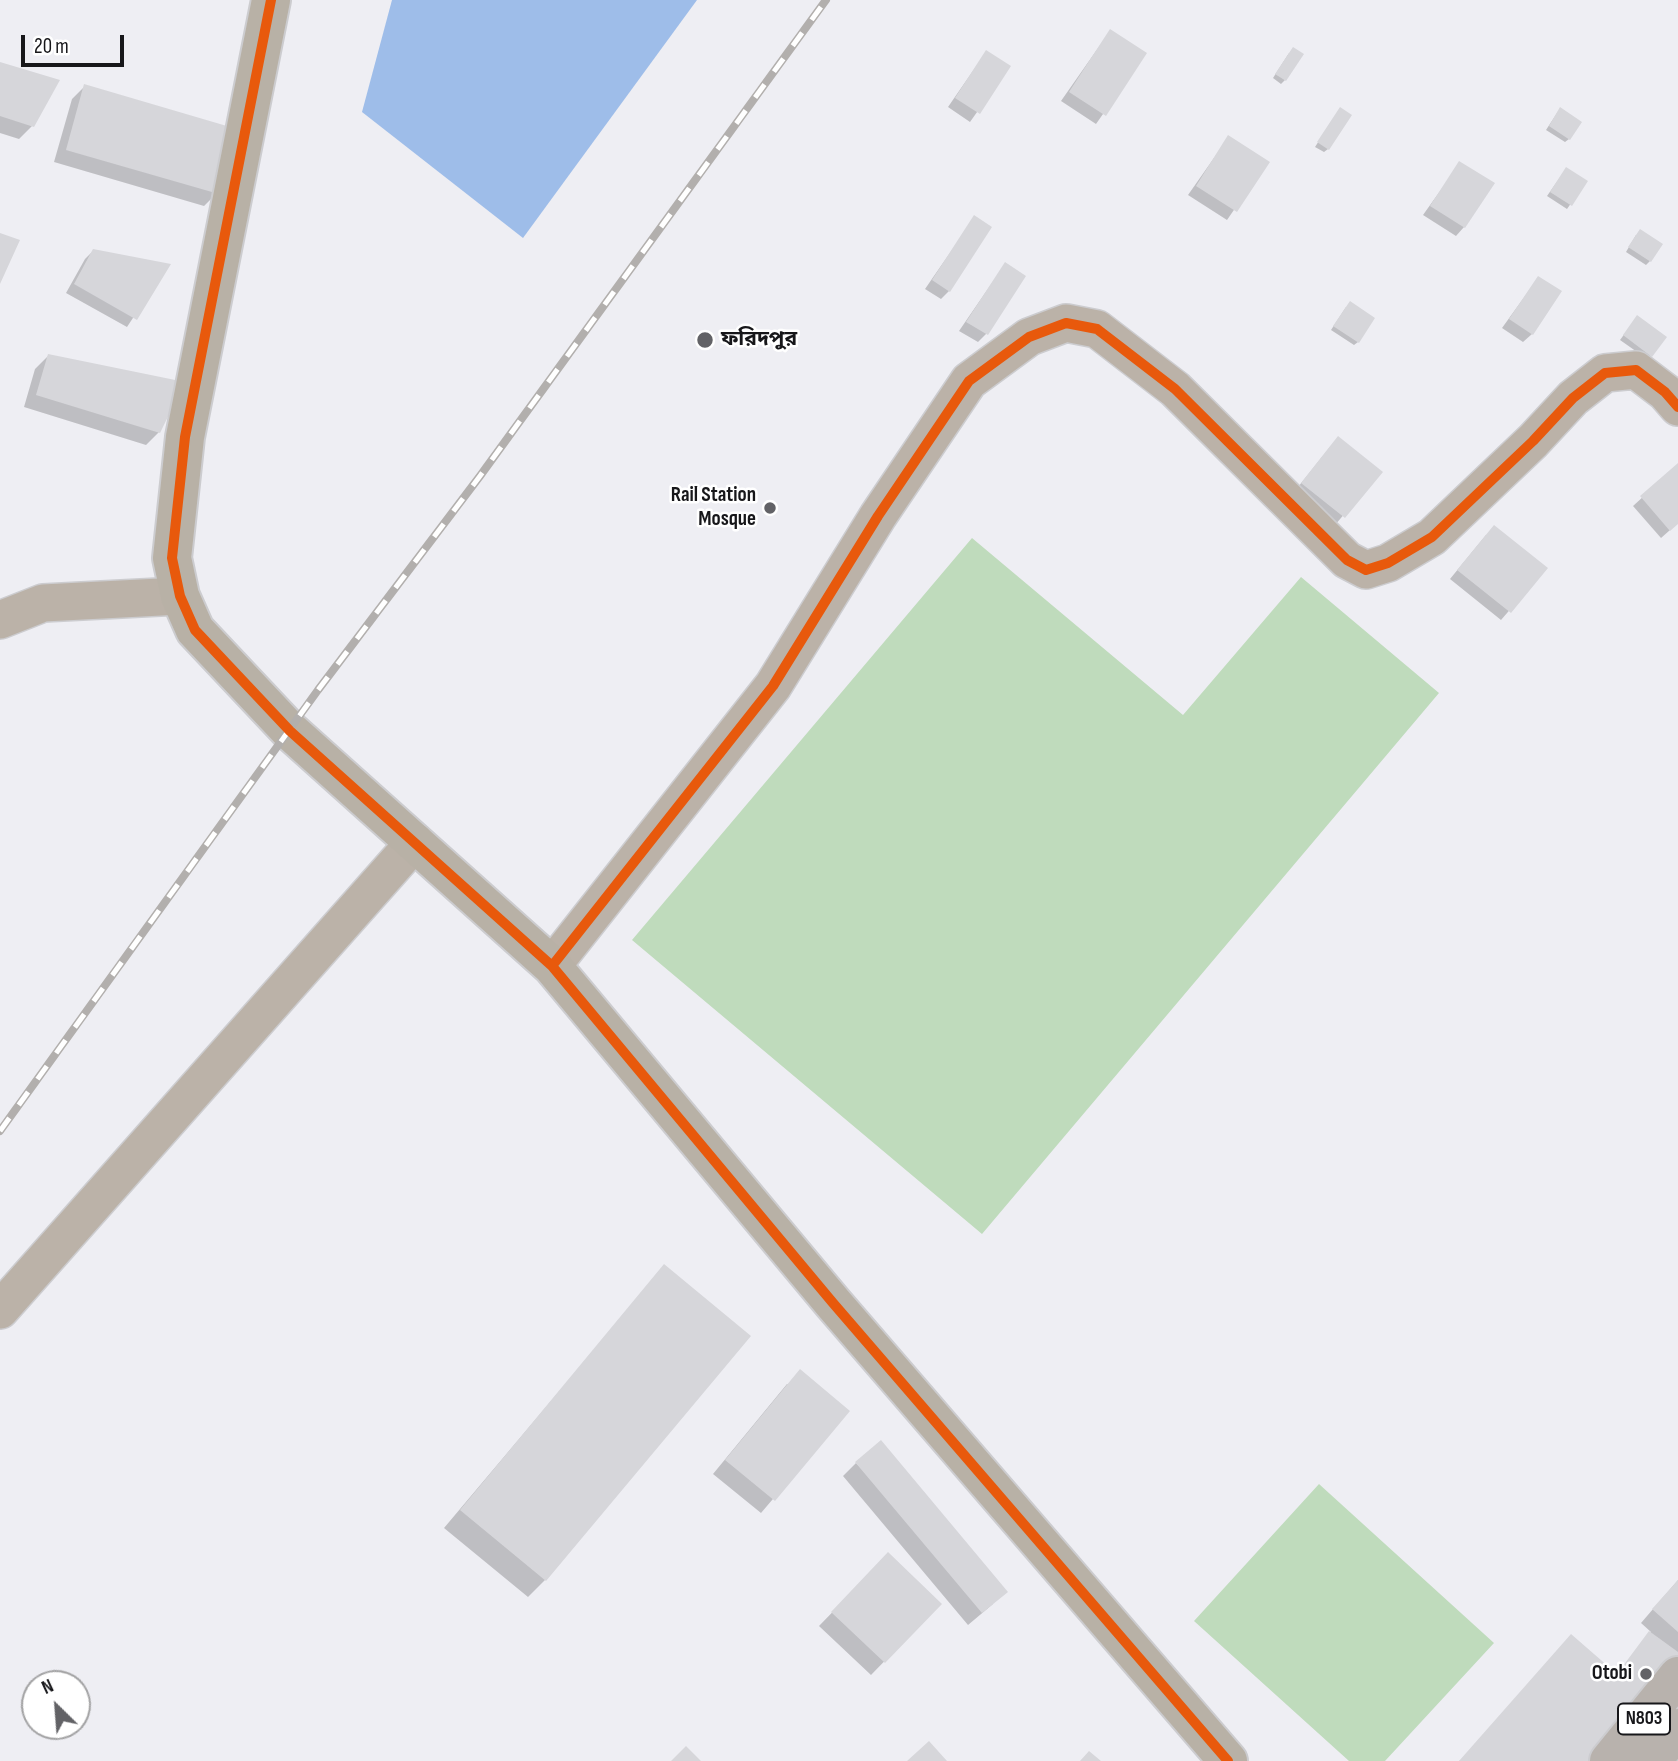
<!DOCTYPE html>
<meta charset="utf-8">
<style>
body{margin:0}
#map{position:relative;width:1678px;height:1761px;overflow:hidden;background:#eeeef3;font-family:"Sofia Sans Condensed",sans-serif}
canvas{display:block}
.north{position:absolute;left:21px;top:1670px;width:70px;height:70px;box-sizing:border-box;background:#fff;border:2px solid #a2a2a3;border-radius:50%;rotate:335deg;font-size:19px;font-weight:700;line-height:28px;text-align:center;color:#17171a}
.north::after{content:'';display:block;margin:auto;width:24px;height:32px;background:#626266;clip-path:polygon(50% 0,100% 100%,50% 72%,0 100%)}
.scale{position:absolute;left:21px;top:35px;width:103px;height:32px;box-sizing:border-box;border:4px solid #17171a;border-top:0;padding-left:9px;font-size:21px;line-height:24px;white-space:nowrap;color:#17171a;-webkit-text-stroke:5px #fff;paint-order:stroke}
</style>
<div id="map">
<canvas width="1678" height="1761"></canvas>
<div class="north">N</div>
<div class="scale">20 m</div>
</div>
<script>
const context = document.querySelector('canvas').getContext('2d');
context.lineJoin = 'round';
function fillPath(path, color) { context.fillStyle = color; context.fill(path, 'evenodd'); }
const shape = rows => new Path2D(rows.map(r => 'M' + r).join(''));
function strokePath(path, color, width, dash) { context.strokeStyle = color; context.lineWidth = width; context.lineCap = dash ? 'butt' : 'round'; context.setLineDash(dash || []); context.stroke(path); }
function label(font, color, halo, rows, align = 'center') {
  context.font = font + ' "Sofia Sans Condensed","Noto Sans Bengali",sans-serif'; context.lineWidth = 5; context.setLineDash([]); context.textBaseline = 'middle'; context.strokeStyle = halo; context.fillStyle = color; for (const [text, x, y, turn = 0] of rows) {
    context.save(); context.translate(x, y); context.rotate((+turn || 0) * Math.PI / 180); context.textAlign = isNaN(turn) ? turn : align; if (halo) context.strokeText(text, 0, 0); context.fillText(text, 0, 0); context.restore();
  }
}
fillPath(shape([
 [972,538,1183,715,1301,577,1439,693,982,1234,632,940],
 [1319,1484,1494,1643,1385,1761,1349,1761,1194,1621]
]), '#bfdbbc');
fillPath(shape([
 [392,0,697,0,523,238,362,112]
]), '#9ebde9');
fillPath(shape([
 [1110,31,1145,54,1096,124,1061,101],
 [986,52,1009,67,970,122,948,107],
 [1289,53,1285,80,1281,84,1273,78],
 [0,64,32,126,19,139,0,133],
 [85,86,217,193,204,206,54,162,72,99],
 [1337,113,1328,149,1324,152,1315,147],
 [1557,113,1569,139,1565,142,1546,130],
 [1228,138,1267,162,1227,220,1188,195],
 [1460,163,1464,227,1456,236,1423,215],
 [1563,173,1586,182,1567,209,1547,196],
 [974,218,949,291,941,299,925,289],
 [1636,235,1650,261,1646,265,1626,252],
 [93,251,168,265,127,327,66,293,85,259],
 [1005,264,986,334,978,342,959,331],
 [1538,278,1532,334,1523,342,1502,328],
 [1346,307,1358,342,1354,345,1331,330],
 [1634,321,1664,337,1647,359,1620,340],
 [48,356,159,432,146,445,24,407,35,369],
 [1330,447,1380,472,1335,525,1294,492],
 [1678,465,1678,523,1661,538,1633,506],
 [1486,535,1546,568,1501,620,1450,579],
 [664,1267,545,1580,528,1597,444,1528],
 [787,1384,848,1411,761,1513,713,1474],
 [856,1463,993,1604,968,1625,843,1476],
 [888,1555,940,1604,871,1675,819,1626],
 [1678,1580,1678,1666,1589,1761,1459,1761,1616,1675,1651,1632,1641,1623]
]), '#0003');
fillPath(shape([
 [1110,29,1147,53,1106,116,1069,92],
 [1293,47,1304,54,1286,81,1275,74],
 [986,50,1011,66,980,114,955,98],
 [0,62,60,80,34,127,0,116],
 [84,84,237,129,219,194,66,150],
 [1340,107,1352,115,1329,150,1317,142],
 [1560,107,1582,122,1570,140,1549,126],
 [1228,135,1270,162,1237,212,1196,186],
 [1459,161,1495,183,1465,228,1430,206],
 [1566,167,1588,181,1572,206,1550,192],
 [974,215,992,227,950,292,932,280],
 [1640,229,1663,244,1651,262,1628,247],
 [0,233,20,240,0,284],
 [93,249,171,264,137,320,74,284],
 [1005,262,1026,276,988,335,966,322],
 [1538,276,1562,291,1533,335,1509,319],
 [1350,301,1375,318,1359,343,1333,326],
 [1637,315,1667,337,1652,357,1623,335],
 [48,354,185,382,160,433,36,395],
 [1338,436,1383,472,1345,518,1301,483],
 [1678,463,1678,524,1670,531,1640,496],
 [1494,525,1548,568,1511,613,1457,570],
 [664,1264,751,1336,546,1581,460,1510],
 [800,1369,850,1411,775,1501,725,1460],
 [881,1440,1008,1592,982,1613,855,1462],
 [888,1552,942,1604,885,1663,831,1612],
 [1678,1580,1678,1632,1652,1609],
 [1649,1631,1678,1652,1678,1669,1591,1761,1459,1761,1571,1634,1617,1674],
 [929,1741,947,1761,907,1761],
 [686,1746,701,1761,671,1761],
 [1089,1751,1101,1761,1080,1761]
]), '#d6d6da');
const street = shape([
 [0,620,43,603,180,596],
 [552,966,773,686,878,516,969,381,1029,337,1066,323,1097,329,1175,389,1347,560,1366,570,1388,563,1432,537,1533,441,1573,398,1605,373,1636,370,1665,392,1678,407],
 [0,1310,415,842]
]);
const secondary = shape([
 [271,0,185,437,172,558,180,596,195,630,290,731,552,966,833,1303,1228,1761]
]);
const highway = shape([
 [1609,1761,1678,1676],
 [1652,1761,1678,1728]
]);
strokePath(street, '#cccccf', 40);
strokePath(secondary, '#cccccf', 42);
strokePath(highway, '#cccccf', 42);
strokePath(street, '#bbb2a8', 37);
strokePath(secondary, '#b8b1a6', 38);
strokePath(highway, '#b8b2ad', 38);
const rail = shape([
 [0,1131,318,690,480,476,826,0]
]);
strokePath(rail, '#b2afad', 8);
strokePath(rail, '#fff', 5, [16]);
strokePath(shape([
 [271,0,185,437,172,558,180,596,195,630,290,731,552,966,833,1303,1228,1761],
 [552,966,773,686,878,516,969,381,1029,337,1066,323,1097,329,1175,389,1347,560,1366,570,1388,563,1432,537,1533,441,1573,398,1605,373,1636,370,1665,392,1678,407]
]), '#e8590c', 10);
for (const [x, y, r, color] of [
 [705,340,9,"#626266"],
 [770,508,7,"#626266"],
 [1646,1674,7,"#626266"]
]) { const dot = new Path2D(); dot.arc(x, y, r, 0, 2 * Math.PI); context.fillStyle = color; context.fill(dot); strokePath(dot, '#fff', 2.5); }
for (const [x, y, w] of [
 [1644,1719,52]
]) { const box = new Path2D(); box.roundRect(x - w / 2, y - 15.5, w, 31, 5); context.fillStyle = '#fff'; context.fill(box); strokePath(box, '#17171a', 2); }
label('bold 19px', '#17171a', null, [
 ["N803",1644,1719]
]);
label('bold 21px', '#17171a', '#fff', [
 ["ফরিদপুর",721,340,"left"],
 ["Rail Station",756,496],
 ["Mosque",756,520],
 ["Otobi",1632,1674]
], 'right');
</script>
